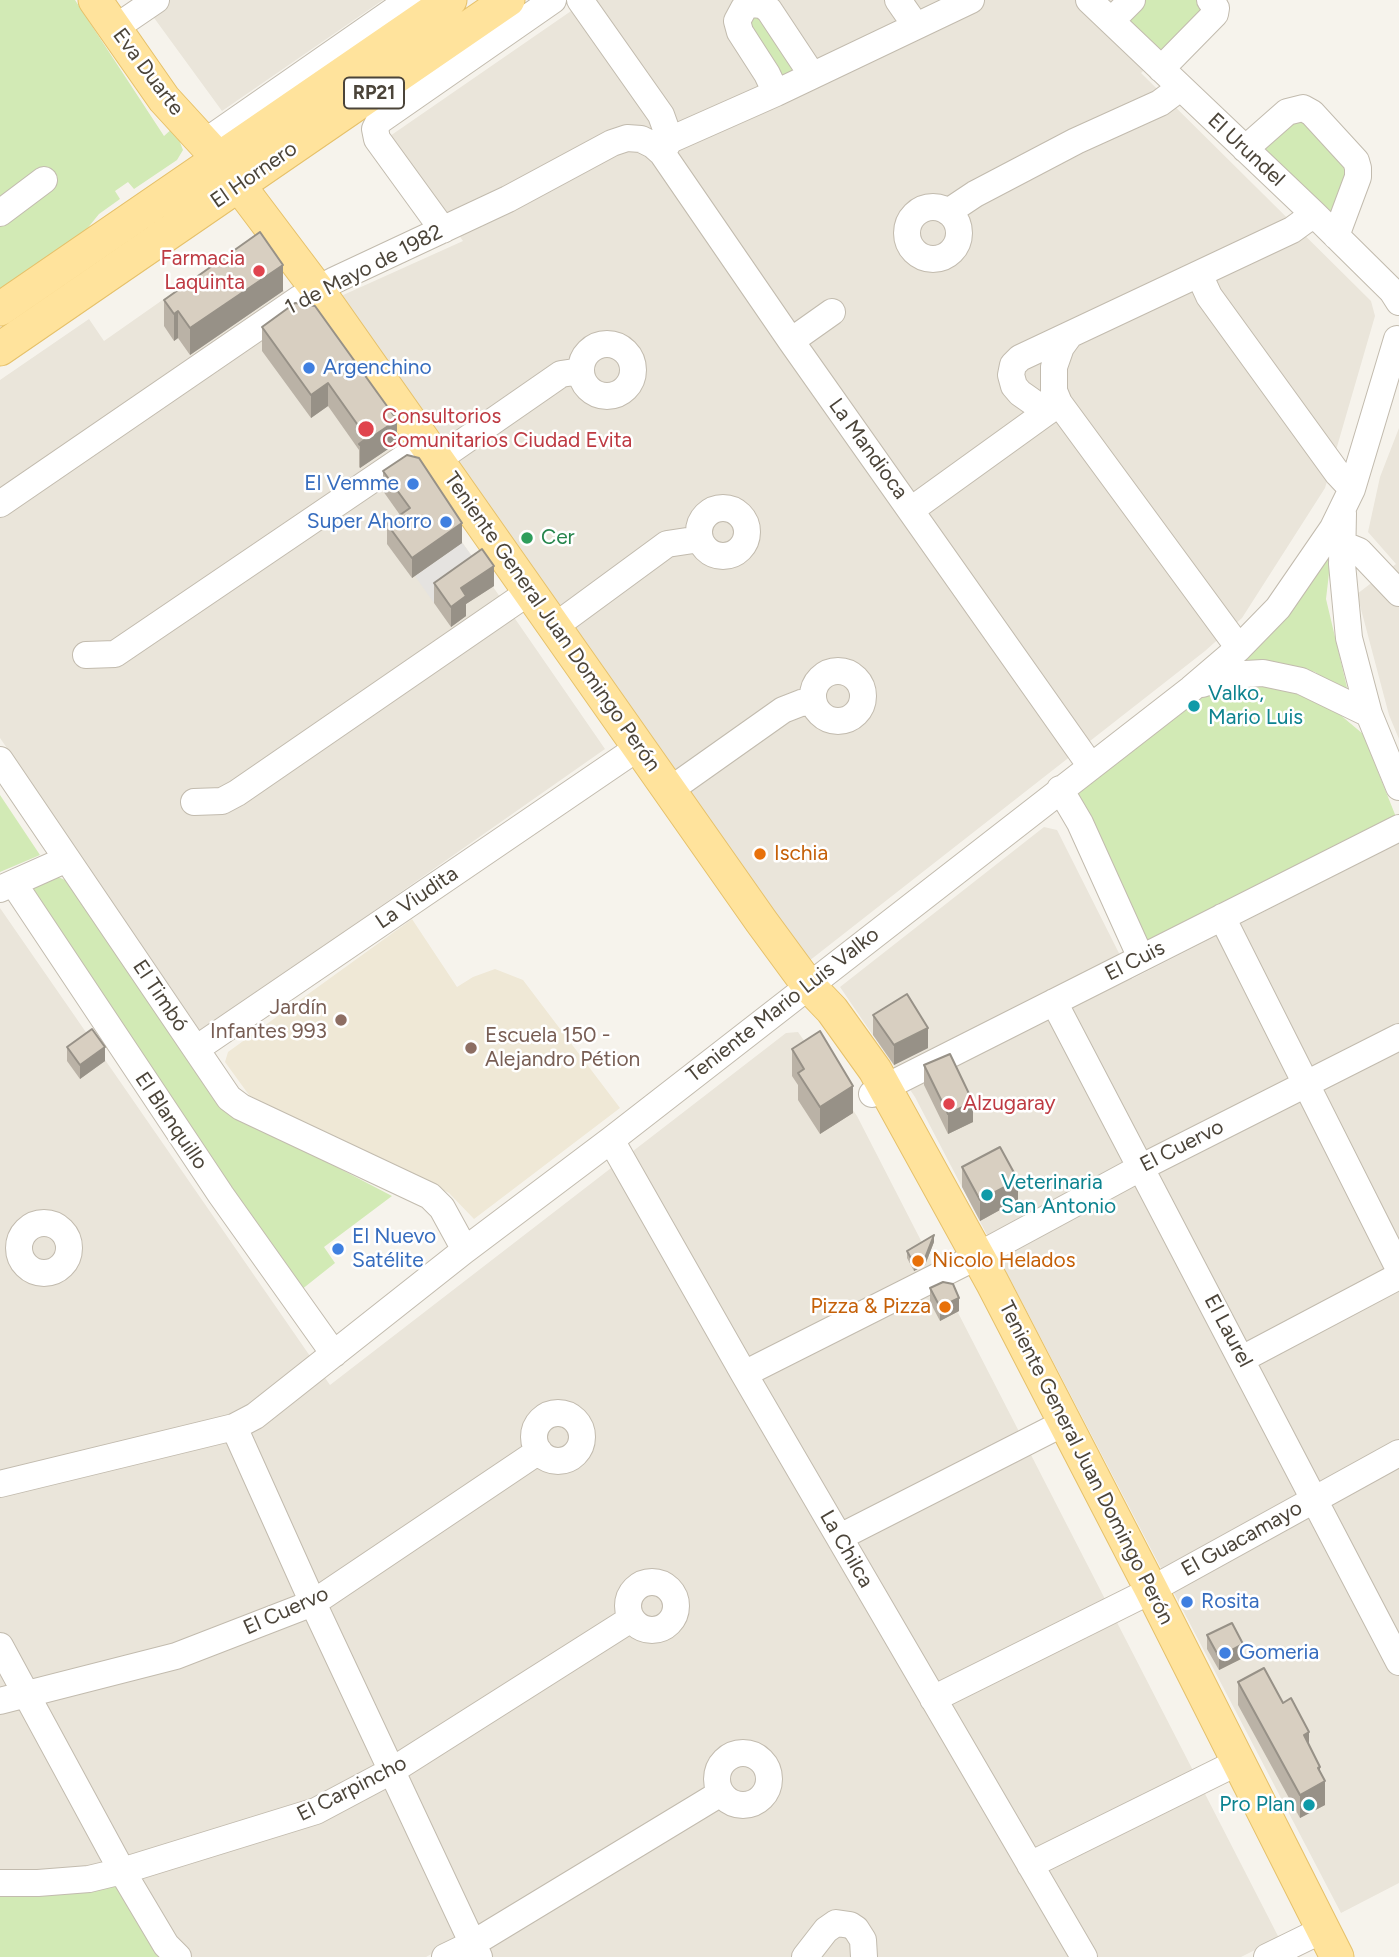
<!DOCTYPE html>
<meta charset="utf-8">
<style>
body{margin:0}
canvas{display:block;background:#f6f3ec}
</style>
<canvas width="1399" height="1957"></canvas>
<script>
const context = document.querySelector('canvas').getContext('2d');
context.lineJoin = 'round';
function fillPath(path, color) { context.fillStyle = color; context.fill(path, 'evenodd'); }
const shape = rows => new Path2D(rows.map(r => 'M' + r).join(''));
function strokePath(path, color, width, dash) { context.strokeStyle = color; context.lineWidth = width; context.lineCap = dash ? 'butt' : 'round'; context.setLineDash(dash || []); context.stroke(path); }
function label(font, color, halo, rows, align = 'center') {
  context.font = font + ' Figtree,sans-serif'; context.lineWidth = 5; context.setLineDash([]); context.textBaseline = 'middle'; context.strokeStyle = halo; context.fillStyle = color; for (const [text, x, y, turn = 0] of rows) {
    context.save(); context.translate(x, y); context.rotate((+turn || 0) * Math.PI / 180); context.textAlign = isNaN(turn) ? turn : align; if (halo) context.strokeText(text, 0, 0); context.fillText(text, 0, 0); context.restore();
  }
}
fillPath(shape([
 [141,0,383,0,222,111],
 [587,0,1217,0,1141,73,1371,301,1375,316,1325,488,1242,618,1205,651,809,961,341,296,463,241,390,136],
 [231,252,254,254,315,329,605,749,201,1032,0,738,0,380,89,319,104,341],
 [1399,428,1399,739,1389,715,1357,594,1396,564,1368,532,1380,477],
 [1044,827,1057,830,1132,979,1399,843,1399,1883,1341,1913,915,1097,840,987],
 [0,908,330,1385,786,1033,798,1032,857,1116,1279,1938,1241,1957,493,1957,476,1929,426,1957,187,1957,97,1871,0,1874]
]), '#eae5da');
fillPath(shape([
 [412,919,457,987,473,977,495,969,523,980,620,1108,474,1219,449,1193,276,1110,249,1095,225,1062,228,1052]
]), '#efe8d6');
fillPath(shape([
 [0,0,75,0,164,136,174,127,183,150,177,160,134,189,128,182,115,191,120,199,99,214,78,240,0,292],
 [1141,0,1202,0,1205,9,1163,56,1122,20],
 [758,14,797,71,780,83,744,19],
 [1298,116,1350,166,1335,217,1257,147],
 [1326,554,1331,556,1326,599,1349,696,1315,672,1277,662,1238,664,1266,640],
 [1260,686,1304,694,1338,713,1363,734,1396,817,1149,943,1077,794,1187,704,1211,692],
 [0,795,40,855,0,872],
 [56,876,74,884,231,1112,392,1196,324,1247,335,1263,301,1290,31,891,39,883],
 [111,1879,123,1890,162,1957,0,1957,0,1889]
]), '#d2eab5');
fillPath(shape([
 [462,543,482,569,434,603,415,576]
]), '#e5e3e0');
const minor = shape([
 [580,0,661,115,670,140],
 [898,0,916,26],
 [1089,0,1314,214,1392,291,1399,302],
 [1111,21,1132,0],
 [115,28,156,0],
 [1161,69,1215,14,1216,8,1210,0],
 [776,93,767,74,740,32,737,21,744,8,751,4,762,5,769,10,812,75],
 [205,142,409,0],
 [1245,149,1287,112,1303,108,1312,113,1356,161,1358,168,1358,177,1336,236],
 [662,153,670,140,776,93,971,0],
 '907 233a26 26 0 1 1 52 0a26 26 0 1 1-52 0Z',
 [948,212,975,194,1076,141,1160,103,1180,88],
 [0,213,44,180],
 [443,230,377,139,375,129,379,121,553,0],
 [1199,274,1209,296,1338,474,1352,489],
 [1069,336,1061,347,1054,367,1054,391,1059,403,1239,648],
 [791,341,832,312],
 '581 370a26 26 0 1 1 52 0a26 26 0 1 1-52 0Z',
 [1047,412,1020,393,1014,386,1011,375,1013,365,1020,358,1292,230,1314,214],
 [437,460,561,374,581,371],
 [0,504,299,299,335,280,508,199,612,143,627,138,641,139,653,145,662,153,791,341,1090,765],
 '699 532a24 24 0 1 1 48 0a24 24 0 1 1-48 0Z',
 [911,510,1058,404],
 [1343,513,1342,564,1349,638,1369,714,1399,787],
 [1327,538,1359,551,1399,593],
 [554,627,667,544,700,539],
 [86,655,115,654,426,443],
 '813 696a25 25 0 1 1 50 0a25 25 0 1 1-50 0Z',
 [1202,684,1228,675,1263,673,1301,681,1369,714],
 [0,760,229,1098,241,1107,430,1196,442,1208,465,1250],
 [1060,789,1080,823,1141,958],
 [670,790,783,710,801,703,813,702],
 [194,802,222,801,237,793,529,592],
 [14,884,221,1195,334,1354],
 [0,889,67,859],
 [1222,917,1399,1269],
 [1054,1002,1399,1662],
 [196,1049,639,747],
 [872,1094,1399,828],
 [611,1140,744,1374,1084,1957],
 '19 1248a25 25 0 1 1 50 0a25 25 0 1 1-50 0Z',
 [1242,1359,1399,1276],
 [744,1374,968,1261,1142,1167,1399,1037],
 '534 1437a24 24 0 1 1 48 0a24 24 0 1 1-48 0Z',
 [234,1427,313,1603,479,1957],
 [0,1484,234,1427,255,1416,465,1250,611,1140,1191,689,1239,648,1278,608,1333,528,1352,489,1397,339],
 [840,1537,1050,1430],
 '628 1606a24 24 0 1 1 48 0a24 24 0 1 1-48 0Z',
 [0,1646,122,1871,166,1945,178,1957],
 [933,1699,1138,1597,1399,1453],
 [0,1701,176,1656,313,1603,539,1451],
 '717 1779a26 26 0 1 1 52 0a26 26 0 1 1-52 0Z',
 [1030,1865,1224,1769],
 [0,1883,38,1883,89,1879,122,1871,316,1811,393,1770,631,1619],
 [445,1957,472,1944,721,1793],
 [805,1957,826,1930,836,1923,850,1925,856,1929,863,1940,864,1957],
 [1267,1957,1312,1935]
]);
const major = shape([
 [95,0,164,99,219,159,317,289,761,921,808,985,832,1010,875,1070,992,1282,1151,1589,1337,1957],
 [0,309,450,0],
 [0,349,508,0]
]);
strokePath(minor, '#c2bbae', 28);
strokePath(major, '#e6c16a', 35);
strokePath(minor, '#fff', 26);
strokePath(major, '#ffe39c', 33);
fillPath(shape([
 [283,291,190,355,178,338,174,341,164,326,164,300],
 [295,303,397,443,360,468,359,467,359,450,328,406,311,418,262,351,262,327],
 [383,471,462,543,412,578,387,544,387,524,400,515,383,491],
 [434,583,494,586,466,604,466,616,451,627,434,603],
 [873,1015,928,1048,894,1065,873,1035],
 [67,1047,105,1061,80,1079,67,1061],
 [792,1049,853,1113,820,1134,798,1100,798,1085,792,1076],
 [924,1065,973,1122,948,1134,924,1085],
 [962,1167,1018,1200,980,1221,962,1187],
 [934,1242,925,1265,914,1271,907,1258,907,1251],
 [930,1288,959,1311,940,1321,930,1302],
 [1207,1635,1243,1658,1219,1670,1207,1649],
 [1238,1682,1283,1703,1309,1745,1320,1773,1325,1805,1300,1818,1238,1705]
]), '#bab2a6');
fillPath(shape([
 [283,265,283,291,190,355,190,328],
 [178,311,178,338,174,341,174,314],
 [328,383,328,406,311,418,311,395],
 [397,420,397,443,360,468,360,445],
 [462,523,462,543,412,578,412,558],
 [494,566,494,586,466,604,466,616,451,627,451,607,461,588],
 [928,1028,928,1048,894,1065,894,1045],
 [105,1047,105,1061,80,1079,80,1065],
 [853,1086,853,1113,820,1134,820,1107],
 [973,1102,973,1122,948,1134,948,1114],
 [1018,1180,1018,1200,980,1221,980,1200],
 [934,1235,934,1242,925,1265,914,1271,914,1264],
 [959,1298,959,1311,940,1321,940,1307],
 [1243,1644,1243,1658,1219,1670,1219,1657],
 [1309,1732,1309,1755,1304,1735],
 [1320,1767,1320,1784,1325,1781,1325,1805,1300,1818,1300,1795,1318,1768]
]), '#979187');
const building = shape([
 [260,232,283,265,190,328,178,311,174,314,164,300,260,232],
 [295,303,315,306,397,420,360,445,359,444,367,438,328,383,311,395,262,327,295,303],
 [407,455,419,458,462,523,412,558,387,524,410,508,383,471,407,455],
 [482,549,494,566,461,588,466,596,451,607,434,583,482,549],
 [907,994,928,1028,894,1045,873,1015,907,994],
 [92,1029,105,1047,80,1065,67,1047,92,1029],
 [820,1031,853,1086,820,1107,798,1073,804,1069,792,1049,820,1031],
 [950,1054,973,1102,948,1114,924,1065,950,1054],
 [1000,1147,1018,1180,980,1200,962,1167,1000,1147],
 [934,1235,925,1258,914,1264,907,1251,934,1235],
 [943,1282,953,1284,959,1298,940,1307,930,1288,943,1282],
 [1232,1623,1243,1644,1219,1657,1207,1635,1232,1623],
 [1264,1668,1283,1703,1291,1698,1309,1732,1304,1735,1320,1767,1318,1768,1325,1781,1300,1795,1238,1682,1264,1668]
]);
fillPath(building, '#d8cfc1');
strokePath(building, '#979187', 2);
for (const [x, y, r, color] of [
 [259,271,7,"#e0444e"],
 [309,368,7,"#3f7fe0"],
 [366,429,9,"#e0444e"],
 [413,484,7,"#3f7fe0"],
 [446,522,7,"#3f7fe0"],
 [527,538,7,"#2e9e5b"],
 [1194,706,7,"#0f9aa8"],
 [760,854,7,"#e8710a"],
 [341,1020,7,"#8d6e63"],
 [471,1048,7,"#8d6e63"],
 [949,1104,7,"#e0444e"],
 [987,1195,7,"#0f9aa8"],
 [338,1249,7,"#3f7fe0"],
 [918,1261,7,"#e8710a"],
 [945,1307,7,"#e8710a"],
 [1187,1602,7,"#3f7fe0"],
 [1225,1653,7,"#3f7fe0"],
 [1309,1805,7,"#0f9aa8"]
]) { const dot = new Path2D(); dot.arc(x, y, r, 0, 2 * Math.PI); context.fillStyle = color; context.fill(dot); strokePath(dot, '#fff', 2.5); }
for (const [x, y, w] of [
 [374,93,60]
]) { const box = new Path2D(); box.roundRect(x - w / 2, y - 15.5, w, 31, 5); context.fillStyle = '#fff'; context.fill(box); strokePath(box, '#4b4439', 2); }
label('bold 19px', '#4b4439', null, [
 ["RP21",374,93]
]);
label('21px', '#4b4439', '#fff', [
 ["Eva Duarte",148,72,53],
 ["El Urundel",1246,150,43],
 ["El Hornero",254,175,-35],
 ["1 de Mayo de 1982",364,270,-27],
 ["La Mandioca",868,449,54],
 ["Teniente General Juan Domingo Perón",552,622,55],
 ["La Viudita",417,898,-34],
 ["El Cuis",1135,961,-27],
 ["El Timbó",160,996,56],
 ["Teniente Mario Luis Valko",783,1005,-38],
 ["El Blanquillo",171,1121,56],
 ["El Cuervo",1182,1146,-27],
 ["El Laurel",1228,1331,62],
 ["Teniente General Juan Domingo Perón",1086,1463,63],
 ["El Guacamayo",1242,1539,-29],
 ["La Chilca",846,1549,60],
 ["El Cuervo",286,1611,-24],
 ["El Carpincho",352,1789,-27]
]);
label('21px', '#be3a42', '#fff', [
 ["Farmacia",245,259,"right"],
 ["Laquinta",245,283,"right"],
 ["Consultorios",382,417],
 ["Comunitarios Ciudad Evita",382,441],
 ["Alzugaray",963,1104]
], 'left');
label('21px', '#366cbe', '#fff', [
 ["Argenchino",323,368],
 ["El Vemme",399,484,"right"],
 ["Super Ahorro",432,522,"right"],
 ["El Nuevo",352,1237],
 ["Satélite",352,1261],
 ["Rosita",1201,1602],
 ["Gomeria",1239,1653]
], 'left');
label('21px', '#27864d', '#fff', [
 ["Cer",541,538]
], 'left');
label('21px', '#0d838f', '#fff', [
 ["Valko,",1208,694],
 ["Mario Luis",1208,718],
 ["Veterinaria",1001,1183],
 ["San Antonio",1001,1207],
 ["Pro Plan",1295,1805,"right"]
], 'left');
label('21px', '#c56008', '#fff', [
 ["Ischia",774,854],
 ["Nicolo Helados",932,1261],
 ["Pizza & Pizza",931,1307,"right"]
], 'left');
label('21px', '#785e54', '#fff', [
 ["Jardín",327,1008],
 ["Infantes 993",327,1032],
 ["Escuela 150 -",485,1036,"left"],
 ["Alejandro Pétion",485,1060,"left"]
], 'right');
</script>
